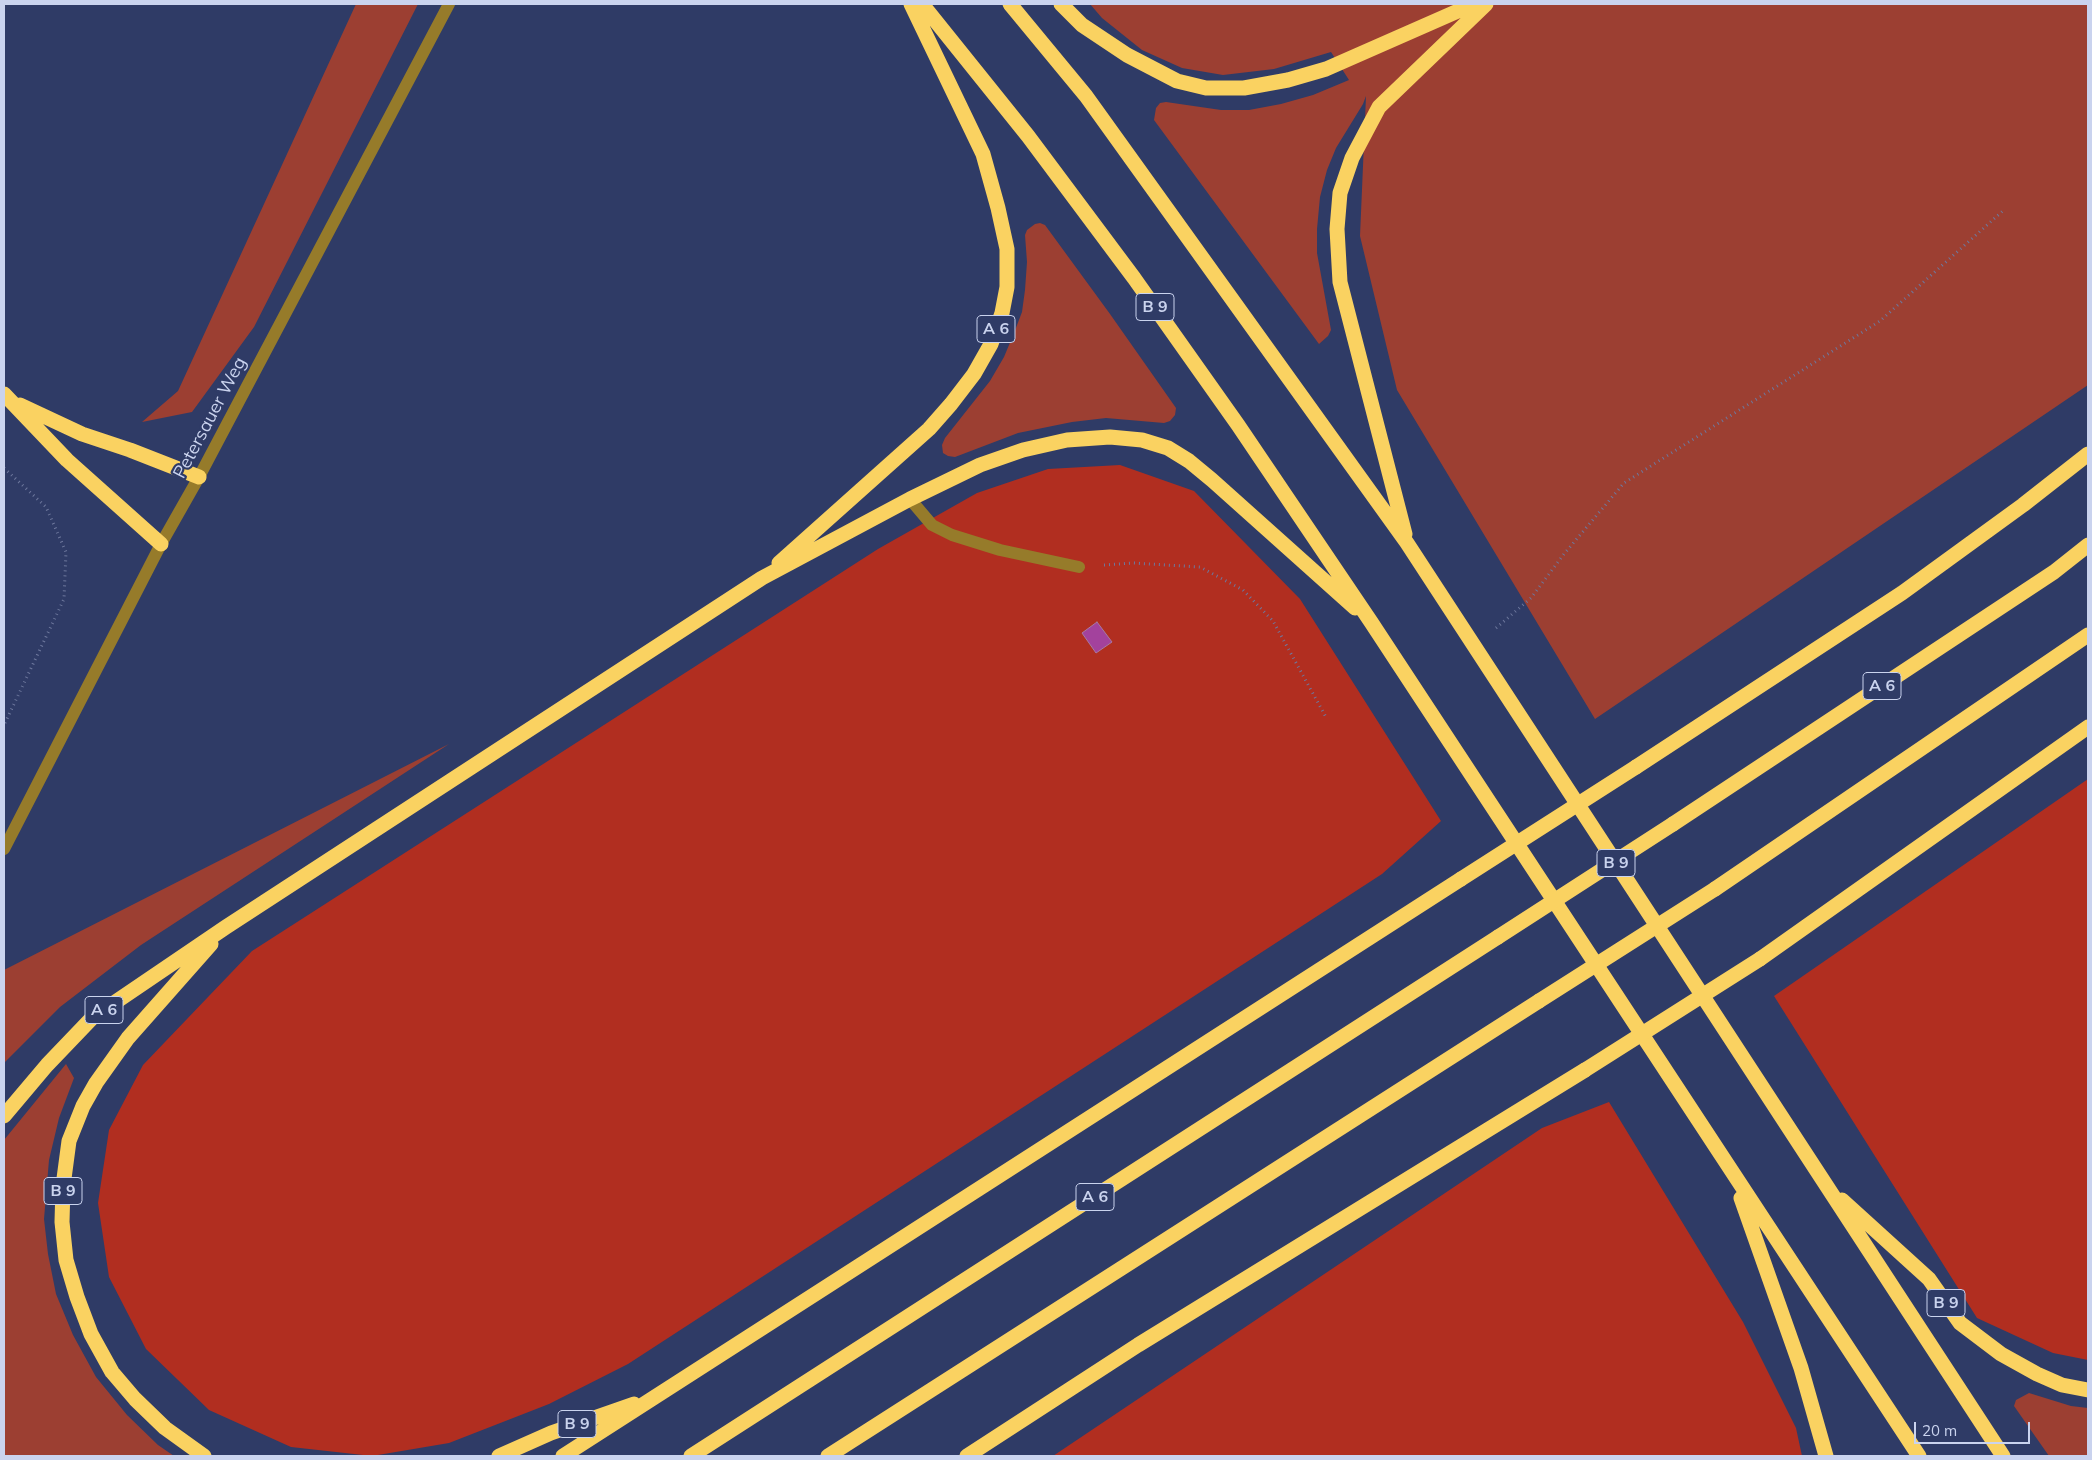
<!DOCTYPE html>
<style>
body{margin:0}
#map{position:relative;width:2092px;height:1460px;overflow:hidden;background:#2f3b66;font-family:Mulish,sans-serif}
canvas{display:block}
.frame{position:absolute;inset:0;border:5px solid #cad3ee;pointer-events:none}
.scale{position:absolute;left:1914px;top:1422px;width:116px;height:22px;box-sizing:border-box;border:2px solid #cad3ee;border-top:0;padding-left:6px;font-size:15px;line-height:18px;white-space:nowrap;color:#cad3ee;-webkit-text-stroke:4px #2f3b66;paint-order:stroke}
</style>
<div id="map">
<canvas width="2092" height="1460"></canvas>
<div class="frame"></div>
<div class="scale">20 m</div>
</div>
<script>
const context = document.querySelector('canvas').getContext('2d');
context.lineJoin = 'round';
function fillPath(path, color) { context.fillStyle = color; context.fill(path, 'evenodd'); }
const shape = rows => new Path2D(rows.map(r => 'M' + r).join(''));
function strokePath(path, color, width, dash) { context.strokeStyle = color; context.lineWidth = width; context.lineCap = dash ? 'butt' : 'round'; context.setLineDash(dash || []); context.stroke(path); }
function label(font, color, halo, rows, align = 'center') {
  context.font = font + ' Mulish,sans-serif'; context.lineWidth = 4.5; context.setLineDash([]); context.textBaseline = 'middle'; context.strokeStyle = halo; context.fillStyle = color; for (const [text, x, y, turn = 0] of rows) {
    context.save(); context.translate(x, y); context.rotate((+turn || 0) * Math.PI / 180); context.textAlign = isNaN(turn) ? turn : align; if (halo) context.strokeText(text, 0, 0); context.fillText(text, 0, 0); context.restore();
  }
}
fillPath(shape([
 [356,4,418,4,254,327,192,412,142,422,178,391],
 [1090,4,2088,4,2088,385,1595,719,1397,390,1360,236,1366,96,1363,104,1336,148,1327,170,1320,197,1317,229,1317,253,1331,330,1328,336,1319,344,1154,120,1156,108,1160,103,1166,102,1221,110,1249,110,1281,104,1313,95,1349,80,1331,52,1274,69,1223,75,1182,68,1142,50,1102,18],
 [1040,223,1045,225,1110,314,1176,408,1175,415,1170,421,1164,423,1106,418,1072,422,1018,433,955,457,948,456,943,453,942,445,945,438,990,381,1004,357,1014,333,1022,312,1025,290,1027,262,1025,235,1027,230,1035,224],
 [449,744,141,945,60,1007,4,1063,4,970],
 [66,1064,74,1078,59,1118,49,1160,44,1219,48,1254,56,1294,73,1335,96,1377,127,1415,158,1445,174,1456,4,1456,4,1140],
 [2029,1393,2071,1406,2088,1408,2088,1456,2049,1456,2014,1406,2016,1400]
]), '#9c3f32');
fillPath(shape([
 [1120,465,1194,491,1300,599,1441,821,1382,874,628,1364,549,1404,449,1443,372,1456,291,1447,209,1410,146,1349,109,1277,98,1203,109,1130,143,1065,252,951,878,549,977,493,1048,469],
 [2088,779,2088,1360,2053,1353,1977,1318,1774,996],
 [1609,1102,1743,1322,1796,1428,1802,1456,1053,1456,1542,1128]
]), '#b12e20');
const building = shape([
 [1097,622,1112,642,1096,653,1082,633,1097,622]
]);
fillPath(building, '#a3429d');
strokePath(building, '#a67ba2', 1);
strokePath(shape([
 [4,468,46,507,66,552,64,599,4,725],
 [1104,565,1133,563,1200,567,1243,590,1273,621,1327,719],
 [1496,628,1531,598,1564,554,1624,483,1880,321,2005,209]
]), '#6e789d', 3, [1, 4]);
strokePath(shape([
 [910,499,932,525,952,535,1000,550,1079,567],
 [4,849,161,544,199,477,449,4]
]), '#967b2a', 12);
strokePath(shape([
 [922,4,1028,136,1134,278,1238,425,1371,622,1919,1456],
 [1010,4,1086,96,1407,543,2003,1456],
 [1061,4,1082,25,1127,55,1177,81,1206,88,1244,88,1288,80,1326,69,1474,4],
 [4,394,67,460,161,544],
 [20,405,82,434,130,450,199,477],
 [1405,534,1340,282,1337,229,1340,193,1352,158,1379,107,1486,4],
 [779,563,929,429,951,404,974,374,991,344,1002,313,1007,287,1007,249,998,208,983,154,911,4],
 [1636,767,1902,593,2023,505,2088,454],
 [1673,824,2054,572,2088,545],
 [1715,889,2088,635],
 [1760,959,2088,727],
 [4,1116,47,1065,92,1018,226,927,762,578,910,499,980,465,1023,450,1067,440,1110,437,1142,440,1168,448,1189,461,1212,480,1355,608],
 [1741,1198,1801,1368,1826,1456],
 [1842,1200,1929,1279,1960,1323,2001,1354,2037,1374,2062,1385,2088,1390],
 [204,1456,165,1428,135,1399,112,1372,91,1334,77,1297,66,1260,62,1222,63,1186,69,1141,83,1106,96,1083,128,1038,211,944],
 [499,1456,551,1433,634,1404],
 [563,1456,1461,879],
 [691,1456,1498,937],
 [828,1456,1539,1001],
 [967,1456,1138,1345,1585,1070]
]), '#fad261', 15);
strokePath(shape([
 [1461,879,1636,767],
 [1498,937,1673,824],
 [1539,1001,1715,889],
 [1585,1070,1760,959]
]), '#fad261', 15);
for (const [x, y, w] of [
 [1155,307,38],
 [996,329,38],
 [1882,686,38],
 [1616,863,38],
 [104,1010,38],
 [63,1191,38],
 [1095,1197,38],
 [1946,1303,38],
 [577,1424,38]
]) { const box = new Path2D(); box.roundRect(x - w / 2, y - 13.5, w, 27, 4); context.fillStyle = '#2f3b66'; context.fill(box); strokePath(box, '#cad3ee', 1); }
label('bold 16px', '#cad3ee', null, [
 ["B 9",1155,307],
 ["A 6",996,329],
 ["A 6",1882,686],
 ["B 9",1616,863],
 ["A 6",104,1010],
 ["B 9",63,1191],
 ["A 6",1095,1197],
 ["B 9",1946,1303],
 ["B 9",577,1424]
]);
label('18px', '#cad3ee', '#2f3b66', [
 ["Petersauer Weg",210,418,-62]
]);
</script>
